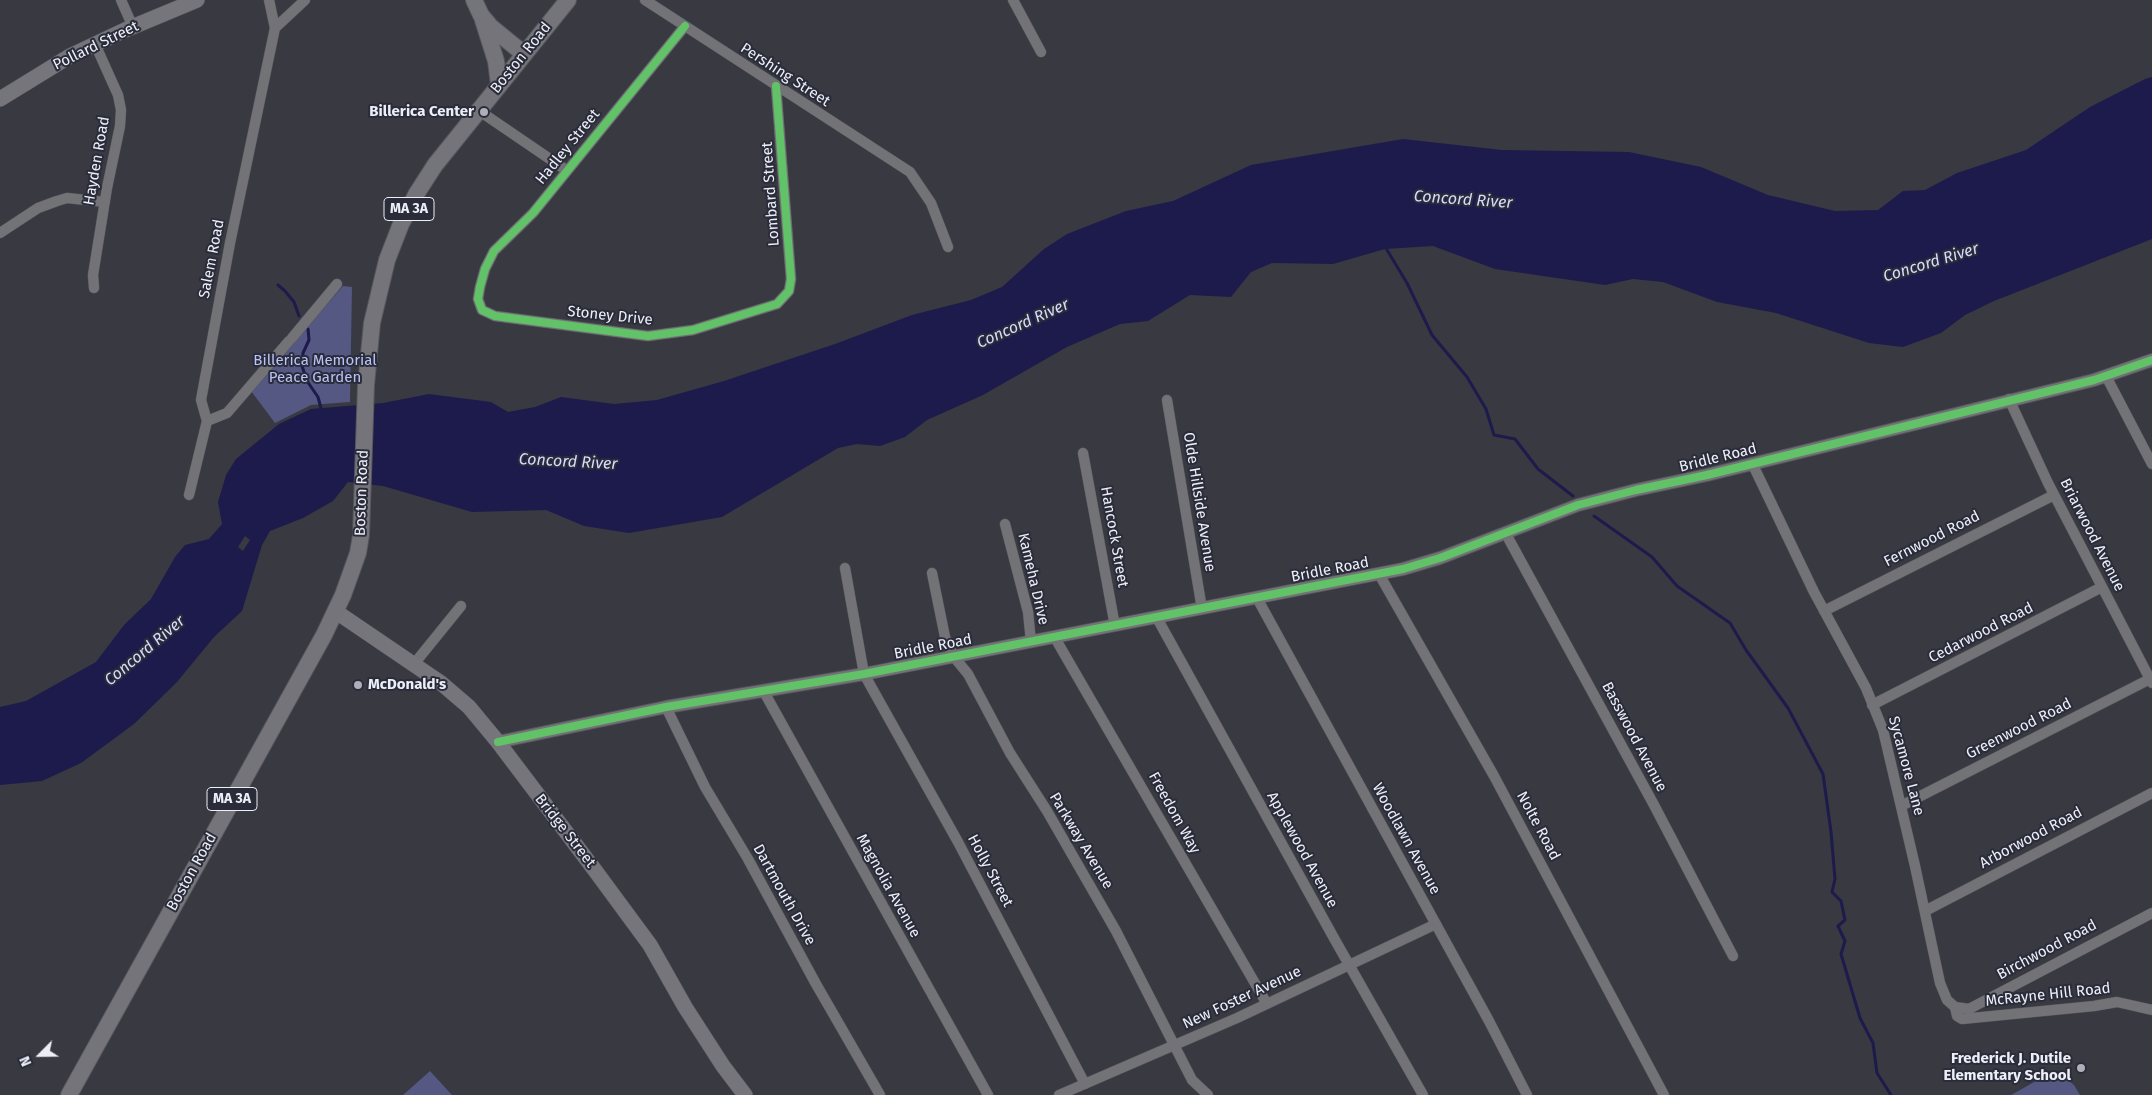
<!DOCTYPE html>
<style>
body{margin:0}
#map{position:relative;width:2152px;height:1095px;overflow:hidden;background:#383941;font-family:"Fira Sans",sans-serif}
canvas{display:block}
.north{position:absolute;left:15px;top:1030px;width:50px;height:50px;-webkit-text-stroke:4px #2a2c3a;paint-order:stroke;rotate:247deg;font-size:14px;font-weight:700;line-height:20px;text-align:center;color:#edeff8}
.north::after{content:'';display:block;margin:auto;width:18px;height:22px;background:#edeff8;clip-path:polygon(50% 0,100% 100%,50% 72%,0 100%)}
</style>
<div id="map">
<canvas width="2152" height="1095"></canvas>
<div class="north">N</div>
</div>
<script>
const context = document.querySelector('canvas').getContext('2d');
context.lineJoin = 'round';
function fillPath(path, color) { context.fillStyle = color; context.fill(path, 'evenodd'); }
const shape = rows => new Path2D(rows.map(r => 'M' + r).join(''));
function strokePath(path, color, width, dash) { context.strokeStyle = color; context.lineWidth = width; context.lineCap = dash ? 'butt' : 'round'; context.setLineDash(dash || []); context.stroke(path); }
function label(font, color, halo, rows, align = 'center') {
  context.font = font + ' "Fira Sans",sans-serif'; context.lineWidth = 4; context.setLineDash([]); context.textBaseline = 'middle'; context.strokeStyle = halo; context.fillStyle = color; for (const [text, x, y, turn = 0] of rows) {
    context.save(); context.translate(x, y); context.rotate((+turn || 0) * Math.PI / 180); context.textAlign = isNaN(turn) ? turn : align; if (halo) context.strokeText(text, 0, 0); context.fillText(text, 0, 0); context.restore();
  }
}
fillPath(shape([
 [343,286,352,287,350,402,311,405,275,423,251,391],
 [430,1071,452,1095,403,1095],
 [2052,1072,2064,1077,2074,1085,2080,1095,2011,1095]
]), '#545883');
fillPath(shape([
 [2152,77,2152,239,1994,301,1965,315,1941,333,1903,347,1869,343,1776,313,1717,302,1663,282,1633,279,1605,285,1495,269,1433,246,1385,249,1333,264,1272,263,1251,272,1231,297,1190,295,1148,321,1120,324,1067,347,983,395,927,420,905,437,880,446,857,444,838,448,722,517,629,533,584,526,546,510,472,512,383,486,348,482,333,501,303,518,270,531,262,545,242,611,214,637,177,682,134,724,81,763,42,781,0,785,0,707,26,701,96,662,124,625,151,599,175,557,185,545,209,539,222,524,218,502,226,475,236,459,279,424,311,409,383,403,429,394,491,402,508,412,535,407,561,397,614,404,657,400,724,381,835,344,912,315,971,300,1002,287,1044,249,1067,234,1126,211,1173,201,1251,165,1403,139,1502,150,1629,152,1701,167,1768,195,1835,211,1878,210,1903,191,1925,190,1957,173,2026,150,2090,107,2145,79],
 [245,536,250,540,243,551,238,547]
]), '#1d1b4c');
strokePath(shape([
 [1384,245,1407,283,1432,335,1467,377,1486,409,1494,435,1515,439,1538,469,1573,496],
 [278,285,285,291,294,302,299,316],
 [308,329,309,340,303,353,302,366,307,381,318,397,322,412],
 [1594,516,1652,557,1677,586,1730,623,1746,650,1788,708,1823,774,1831,832,1835,879,1832,892,1841,901,1845,920,1838,926,1845,941,1841,954,1860,1018,1873,1043,1877,1073,1891,1095]
]), '#1d1b4c', 3);
const minor = shape([
 [121,0,133,27],
 [645,0,910,172,931,203,948,247],
 [1013,0,1041,52],
 [685,26,533,213,494,251,485,269,480,287,478,299,482,310,495,316,648,336,693,330,777,304,789,291,791,279,776,86],
 [275,28,305,0],
 [478,110,566,170],
 [0,233,38,208,57,201,67,198,105,202],
 [94,288,93,275,107,188,120,126,121,110,118,95,95,44],
 [292,338,337,284],
 [2106,376,2152,464],
 [2009,399,2048,483,2152,683],
 [1167,400,1202,609],
 [207,421,227,413,289,341],
 [1083,453,1115,626],
 [1752,463,1814,592,1866,688,1883,730,1915,866,1940,983,1947,1000,1955,1007,1969,1009,2152,913],
 [189,495,207,421,201,400,230,243,275,28,269,0],
 [1005,524,1028,612,1031,642],
 [1506,534,1654,805,1733,956],
 [845,568,864,674,958,842,1085,1084],
 [932,573,945,637,954,657,968,674,1010,753,1047,811,1116,931,1192,1080,1208,1095],
 [1379,574,1494,776,1664,1095],
 [1257,598,1489,1021,1527,1095],
 [1824,611,2054,495],
 [1157,618,1335,940,1423,1095],
 [1055,638,1267,1004],
 [414,664,461,606],
 [763,690,988,1095],
 [1872,705,2102,587],
 [666,707,705,787,748,859,816,984,880,1095],
 [1901,806,2150,679],
 [1925,911,2152,793],
 [1955,1007,1957,1016,1962,1019,2094,1006,2117,1002,2152,1010],
 [1059,1095,1237,1018,1436,924]
]);
const tertiary = shape([
 [498,742,666,707,864,674,1403,569,1440,558,1578,505,1636,490,1707,475,2094,380,2152,360]
]);
const secondary = shape([
 [0,99,70,56,125,30,197,0],
 [335,611,441,683,469,707,498,742,594,869,650,945,685,1007,723,1066,745,1095]
]);
const primary = shape([
 [474,0,481,15,491,27,524,54],
 [483,20,496,61,499,85],
 [69,1095,324,635,343,595,358,553,361,535,366,385,372,323,387,260,401,224,417,193,435,165,568,0]
]);
strokePath(minor, '#56575d', 11);
strokePath(tertiary, '#56575d', 14);
strokePath(secondary, '#56575d', 16);
strokePath(primary, '#56575d', 18);
strokePath(minor, '#737377', 10);
strokePath(tertiary, '#737377', 12);
strokePath(secondary, '#75757b', 15);
strokePath(primary, '#74747a', 16);
strokePath(shape([
 [685,26,533,213,494,251,485,269,480,287,478,299,482,310,495,316,648,336,693,330,777,304,789,291,791,279,776,86],
 [498,742,666,707,864,674,1403,569,1440,558,1578,505,1636,490,1707,475,2094,380,2152,360]
]), '#61c268', 8);
for (const [x, y, r, color] of [
 [484,112,5,"#aeafb8"],
 [358,685,5,"#aeafb8"],
 [2081,1068,5,"#aeafb8"]
]) { const dot = new Path2D(); dot.arc(x, y, r, 0, 2 * Math.PI); context.fillStyle = color; context.fill(dot); strokePath(dot, '#2a2c3a', 2); }
for (const [x, y, w] of [
 [409,209,50],
 [232,799,50]
]) { const box = new Path2D(); box.roundRect(x - w / 2, y - 11.5, w, 23, 4); context.fillStyle = '#2a2c3a'; context.fill(box); strokePath(box, '#edeff8', 1); }
label('bold 14px', '#edeff8', null, [
 ["MA 3A",409,209],
 ["MA 3A",232,799]
]);
label('15px', '#edeff8', '#2a2c3a', [
 ["Pollard Street",96,46,-26],
 ["Boston Road",521,58,-51],
 ["Pershing Street",785,75,33],
 ["Hadley Street",568,147,-51],
 ["Hayden Road",97,161,-80],
 ["Lombard Street",771,194,-94],
 ["Salem Road",212,259,-79],
 ["Stoney Drive",610,316,6],
 ["Bridle Road",1718,458,-14],
 ["Boston Road",362,493,-88],
 ["Olde Hillside Avenue",1199,502,81],
 ["Briarwood Avenue",2092,535,63],
 ["Hancock Street",1114,537,80],
 ["Fernwood Road",1932,539,-27],
 ["Bridle Road",1330,570,-11],
 ["Kameha Drive",1033,579,77],
 ["Cedarwood Road",1981,633,-27],
 ["Bridle Road",933,647,-11],
 ["Greenwood Road",2019,729,-27],
 ["Basswood Avenue",1634,737,62],
 ["Sycamore Lane",1906,766,75],
 ["Freedom Way",1174,813,61],
 ["Nolte Road",1538,826,62],
 ["Bridge Street",565,831,52],
 ["Arborwood Road",2031,838,-28],
 ["Woodlawn Avenue",1406,839,61],
 ["Parkway Avenue",1081,841,59],
 ["Applewood Avenue",1302,850,61],
 ["Holly Street",990,871,62],
 ["Boston Road",192,872,-61],
 ["Magnolia Avenue",888,886,61],
 ["Dartmouth Drive",784,895,61],
 ["Birchwood Road",2047,950,-28],
 ["McRayne Hill Road",2048,995,-6],
 ["New Foster Avenue",1242,998,-25]
]);
label('bold 15px', '#edeff8', '#2a2c3a', [
 ["Billerica Center",474,112],
 ["McDonald's",368,685,"left"],
 ["Frederick J. Dutile",2071,1059],
 ["Elementary School",2071,1076]
], 'right');
label('15px', '#bbc3f7', '#2a2c3a', [
 ["Billerica Memorial",315,361],
 ["Peace Garden",315,378]
]);
label('italic 16px', '#d6dbff', '#2a2c3a', [
 ["Concord River",1463,200,4],
 ["Concord River",1931,263,-17],
 ["Concord River",1023,324,-24],
 ["Concord River",568,462,3],
 ["Concord River",145,651,-40]
]);
</script>
